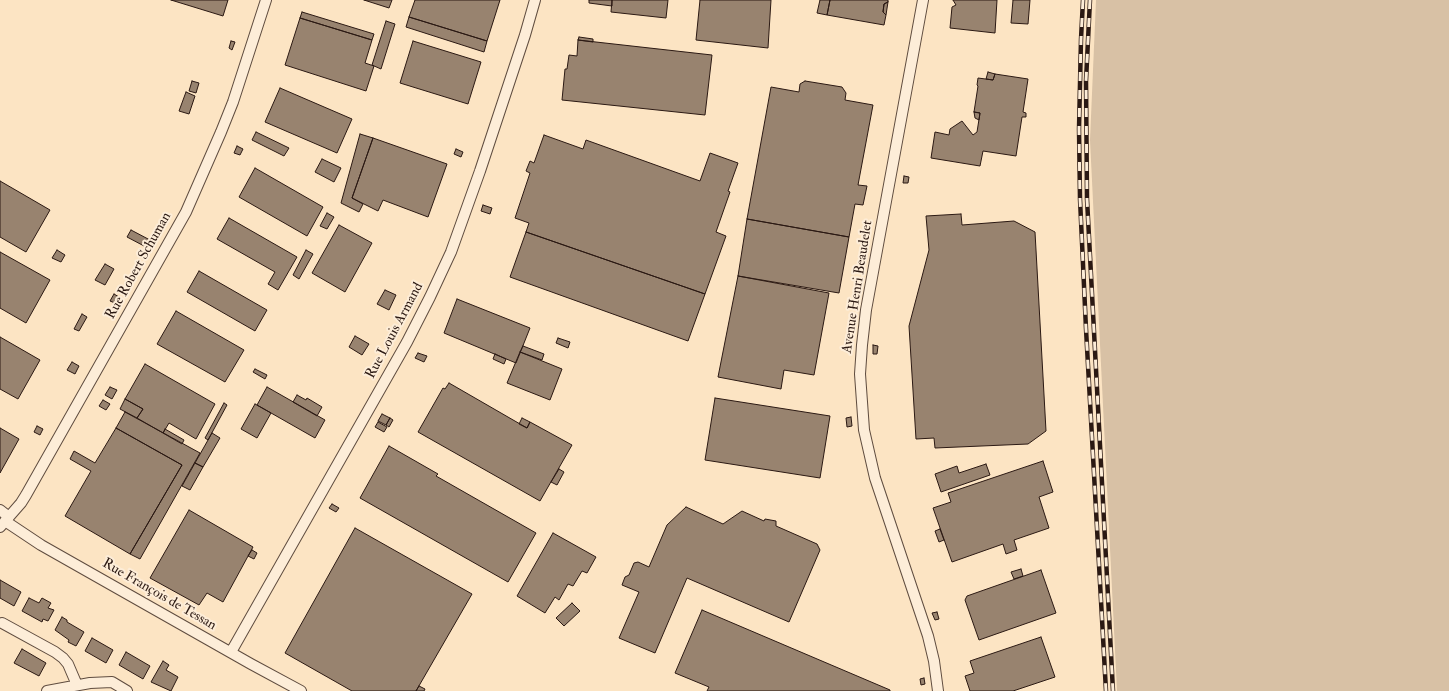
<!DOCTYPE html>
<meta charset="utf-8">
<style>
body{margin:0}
canvas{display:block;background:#fce4c3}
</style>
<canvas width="1449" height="691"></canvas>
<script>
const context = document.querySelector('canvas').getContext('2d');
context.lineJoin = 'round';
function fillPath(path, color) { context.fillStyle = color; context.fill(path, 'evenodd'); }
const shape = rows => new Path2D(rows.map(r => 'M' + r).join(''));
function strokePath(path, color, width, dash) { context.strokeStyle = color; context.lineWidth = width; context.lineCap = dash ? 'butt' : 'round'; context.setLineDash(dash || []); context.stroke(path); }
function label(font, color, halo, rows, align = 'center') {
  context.font = font + ' "IM FELL Double Pica",serif'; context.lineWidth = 4; context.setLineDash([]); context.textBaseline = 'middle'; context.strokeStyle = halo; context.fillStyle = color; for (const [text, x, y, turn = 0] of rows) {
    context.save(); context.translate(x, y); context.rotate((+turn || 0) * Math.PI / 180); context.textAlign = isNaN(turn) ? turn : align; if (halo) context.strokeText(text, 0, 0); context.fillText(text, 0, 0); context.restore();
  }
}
fillPath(shape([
 [1096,0,1449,0,1449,691,1117,691,1090,140]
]), '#d8c1a5');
const building = shape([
 [171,0,228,0,223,16,171,0],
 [364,0,392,0,389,8,364,0],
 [415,0,500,0,487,41,409,17,415,0],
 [589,0,612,0,612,6,589,3,589,0],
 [612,0,668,0,666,18,611,12,612,0],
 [700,0,771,0,768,48,696,40,700,0],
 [820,0,830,0,827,15,817,13,820,0],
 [830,0,888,0,888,2,884,4,883,12,886,15,884,25,827,15,830,0],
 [953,0,997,0,995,33,950,28,952,7,956,5,953,0],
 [1013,0,1030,0,1028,24,1011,23,1013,0],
 [888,2,886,15,883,12,884,4,888,2],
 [302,12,374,34,372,40,300,18,302,12],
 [409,17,487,41,484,52,406,27,409,17],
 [300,18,372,40,365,63,374,66,366,91,285,65,300,18],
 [386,21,395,24,381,69,372,65,386,21],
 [579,37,593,39,593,42,578,40,579,37],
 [578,40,712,55,705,115,562,100,565,69,567,69,569,55,577,56,578,40],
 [231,41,235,42,232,50,229,48,231,41],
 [413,41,481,62,468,104,400,83,413,41],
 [988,72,995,74,993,80,986,79,988,72],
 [995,74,1028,79,1023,112,1026,113,1026,117,1022,117,1016,156,983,151,980,166,931,158,935,132,949,135,950,129,962,121,973,135,977,132,980,113,974,112,978,86,977,85,978,78,993,80,995,74],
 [192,81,199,83,196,93,189,91,192,81],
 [805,81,842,87,846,93,845,100,873,105,858,185,867,186,863,205,855,204,849,237,747,219,771,87,799,92,800,84,805,81],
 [280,88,352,119,337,153,265,122,280,88],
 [186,92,195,96,189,114,179,111,186,92],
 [974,112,980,113,979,120,975,118,974,112],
 [256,132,289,148,284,156,252,140,256,132],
 [360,134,373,138,352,198,363,204,359,212,341,203,360,134],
 [544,135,583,149,586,140,700,181,710,153,738,163,728,191,730,192,716,232,726,236,705,294,526,232,529,223,515,218,530,173,526,171,530,161,534,163,544,135],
 [373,138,447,164,428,217,383,200,378,211,352,198,373,138],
 [237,146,243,149,240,155,234,153,237,146],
 [456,149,463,152,461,157,454,154,456,149],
 [322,159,341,168,334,182,315,172,322,159],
 [255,168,323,207,307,236,239,197,255,168],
 [904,176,909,177,908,183,903,183,904,176],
 [0,181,50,210,26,252,0,237,0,181],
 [483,205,492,208,490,214,481,211,483,205],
 [327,213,334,217,327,229,320,226,327,213],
 [961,214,962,225,1014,221,1035,232,1046,431,1028,444,935,448,934,438,916,439,909,326,929,250,926,216,961,214],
 [229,218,297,257,278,290,268,284,275,272,217,239,229,218],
 [747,219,849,237,839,293,738,276,747,219],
 [339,225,372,243,345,292,312,273,339,225],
 [131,230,150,240,146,247,127,237,131,230],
 [526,232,705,294,688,341,510,277,526,232],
 [57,250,65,255,61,262,52,258,57,250],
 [306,250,313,254,299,279,293,275,306,250],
 [0,252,50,280,26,323,0,308,0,252],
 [105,264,114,269,105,285,95,280,105,264],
 [199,271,267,310,255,331,187,292,199,271],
 [738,276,829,293,814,375,784,370,781,389,718,377,738,276],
 [385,290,396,295,389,310,377,304,385,290],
 [114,294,119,297,115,303,110,301,114,294],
 [457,299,530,328,516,363,444,333,457,299],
 [176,311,244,350,225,382,157,344,176,311],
 [82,314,87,317,79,331,74,329,82,314],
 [355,336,369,344,362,355,349,347,355,336],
 [0,337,40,360,18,399,0,389,0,337],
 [558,338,570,342,568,348,556,343,558,338],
 [873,345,878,346,877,354,873,354,873,345],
 [523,346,544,354,542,360,520,352,523,346],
 [520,352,562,369,550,400,507,383,520,352],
 [418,353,427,356,424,362,415,358,418,353],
 [495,354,506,359,504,364,493,359,495,354],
 [72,362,79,366,75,374,67,370,72,362],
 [145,364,215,404,196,439,169,423,163,433,137,418,143,409,125,399,145,364],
 [255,369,267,375,265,379,253,372,255,369],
 [449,383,527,428,530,422,572,445,540,501,418,432,443,388,445,389,449,383],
 [110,387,117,390,112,399,105,395,110,387],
 [267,387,325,420,315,438,257,405,267,387],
 [297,395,306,400,307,398,322,407,317,416,293,402,297,395],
 [715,398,830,416,820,478,705,460,715,398],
 [125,399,143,409,137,418,120,409,125,399],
 [103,400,110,404,106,410,99,406,103,400],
 [224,403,227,405,208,440,205,438,224,403],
 [255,404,271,413,257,438,241,429,255,404],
 [125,412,200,453,140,559,130,554,182,465,116,428,125,412],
 [382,414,390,418,386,425,378,421,382,414],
 [851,417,852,426,847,427,846,418,851,417],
 [390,418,393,420,389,427,386,425,390,418],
 [522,418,530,422,527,428,519,424,522,418],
 [378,422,387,427,384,432,375,427,378,422],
 [37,426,43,429,40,435,34,432,37,426],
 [0,428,19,439,0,473,0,428],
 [116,428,182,465,130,554,65,516,91,471,70,459,74,451,95,463,116,428],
 [165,429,184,440,182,444,163,433,165,429],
 [212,433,220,438,203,467,195,463,212,433],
 [389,446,438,474,436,476,536,533,508,582,360,498,389,446],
 [1043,461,1053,492,1039,497,1049,528,1014,540,1017,550,1006,554,1003,544,952,562,933,508,951,502,948,493,1043,461],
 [195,463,203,467,190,490,182,486,195,463],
 [986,464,990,475,941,492,935,474,957,466,959,473,986,464],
 [559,469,564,472,557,485,551,482,559,469],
 [332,504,339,508,336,512,329,508,332,504],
 [686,507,723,524,742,511,764,521,765,519,776,521,776,526,817,544,820,550,789,622,687,578,655,653,619,638,639,592,622,585,625,577,629,575,634,563,638,562,649,567,667,525,686,507],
 [189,510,253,547,223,602,207,593,199,605,150,578,189,510],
 [355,528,472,594,416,691,352,691,285,653,355,528],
 [940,529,944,540,939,542,935,531,940,529],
 [553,533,596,557,587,573,582,571,573,586,568,584,559,600,555,597,545,613,517,596,553,533],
 [252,550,257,553,254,559,248,556,252,550],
 [1021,569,1023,576,1014,579,1011,572,1021,569],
 [1041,570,1056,613,979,640,965,600,967,596,1041,570],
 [0,580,21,592,14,606,0,598,0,580],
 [29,598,39,603,42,598,51,603,48,608,54,610,48,621,43,619,42,622,22,611,29,598],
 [572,603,580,611,564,626,556,618,572,603],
 [702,610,890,690,890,691,707,691,709,687,675,673,702,610],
 [937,612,939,619,935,620,932,613,937,612],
 [62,617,67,620,67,622,84,632,76,646,68,642,69,640,55,630,62,617],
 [1041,637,1055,677,1013,691,970,691,965,676,974,673,970,661,1041,637],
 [92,638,113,650,106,663,85,651,92,638],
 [22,649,46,663,39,676,14,663,22,649],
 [126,652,150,666,143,679,119,665,126,652],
 [163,661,169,665,166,670,178,677,171,691,151,682,163,661],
 [924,678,925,684,921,685,920,679,924,678],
 [419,686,425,689,424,691,416,691,419,686]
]);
fillPath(building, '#98836f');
strokePath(building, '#2b1913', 1);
const minor = shape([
 [923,0,866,310,862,345,860,374,864,430,875,478,928,636,934,661,938,691],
 [0,510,9,517],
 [5,521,41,545,251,664,301,691],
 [0,527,21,503,26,495,186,212,221,132,233,102,266,0],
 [2,623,55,652,63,658,68,664,77,685],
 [231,652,407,342,430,297,451,252,480,171,525,35,535,0],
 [47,691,90,683,112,682,127,691]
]);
strokePath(minor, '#5f4c3f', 12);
strokePath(minor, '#fdedd8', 10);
const rail = shape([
 [1083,0,1081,39,1079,129,1080,199,1086,329,1106,691],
 [1090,0,1086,81,1087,199,1113,691]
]);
strokePath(rail, '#2b1913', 4.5);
strokePath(rail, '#fdedd8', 3, [9]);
label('14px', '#2b1913', '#fdedd8', [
 ["Rue Robert Schuman",139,266,-61],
 ["Avenue Henri Beaudelet",858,287,-81],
 ["Rue Louis Armand",395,331,-62],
 ["Rue François de Tessan",159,595,30]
]);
</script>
